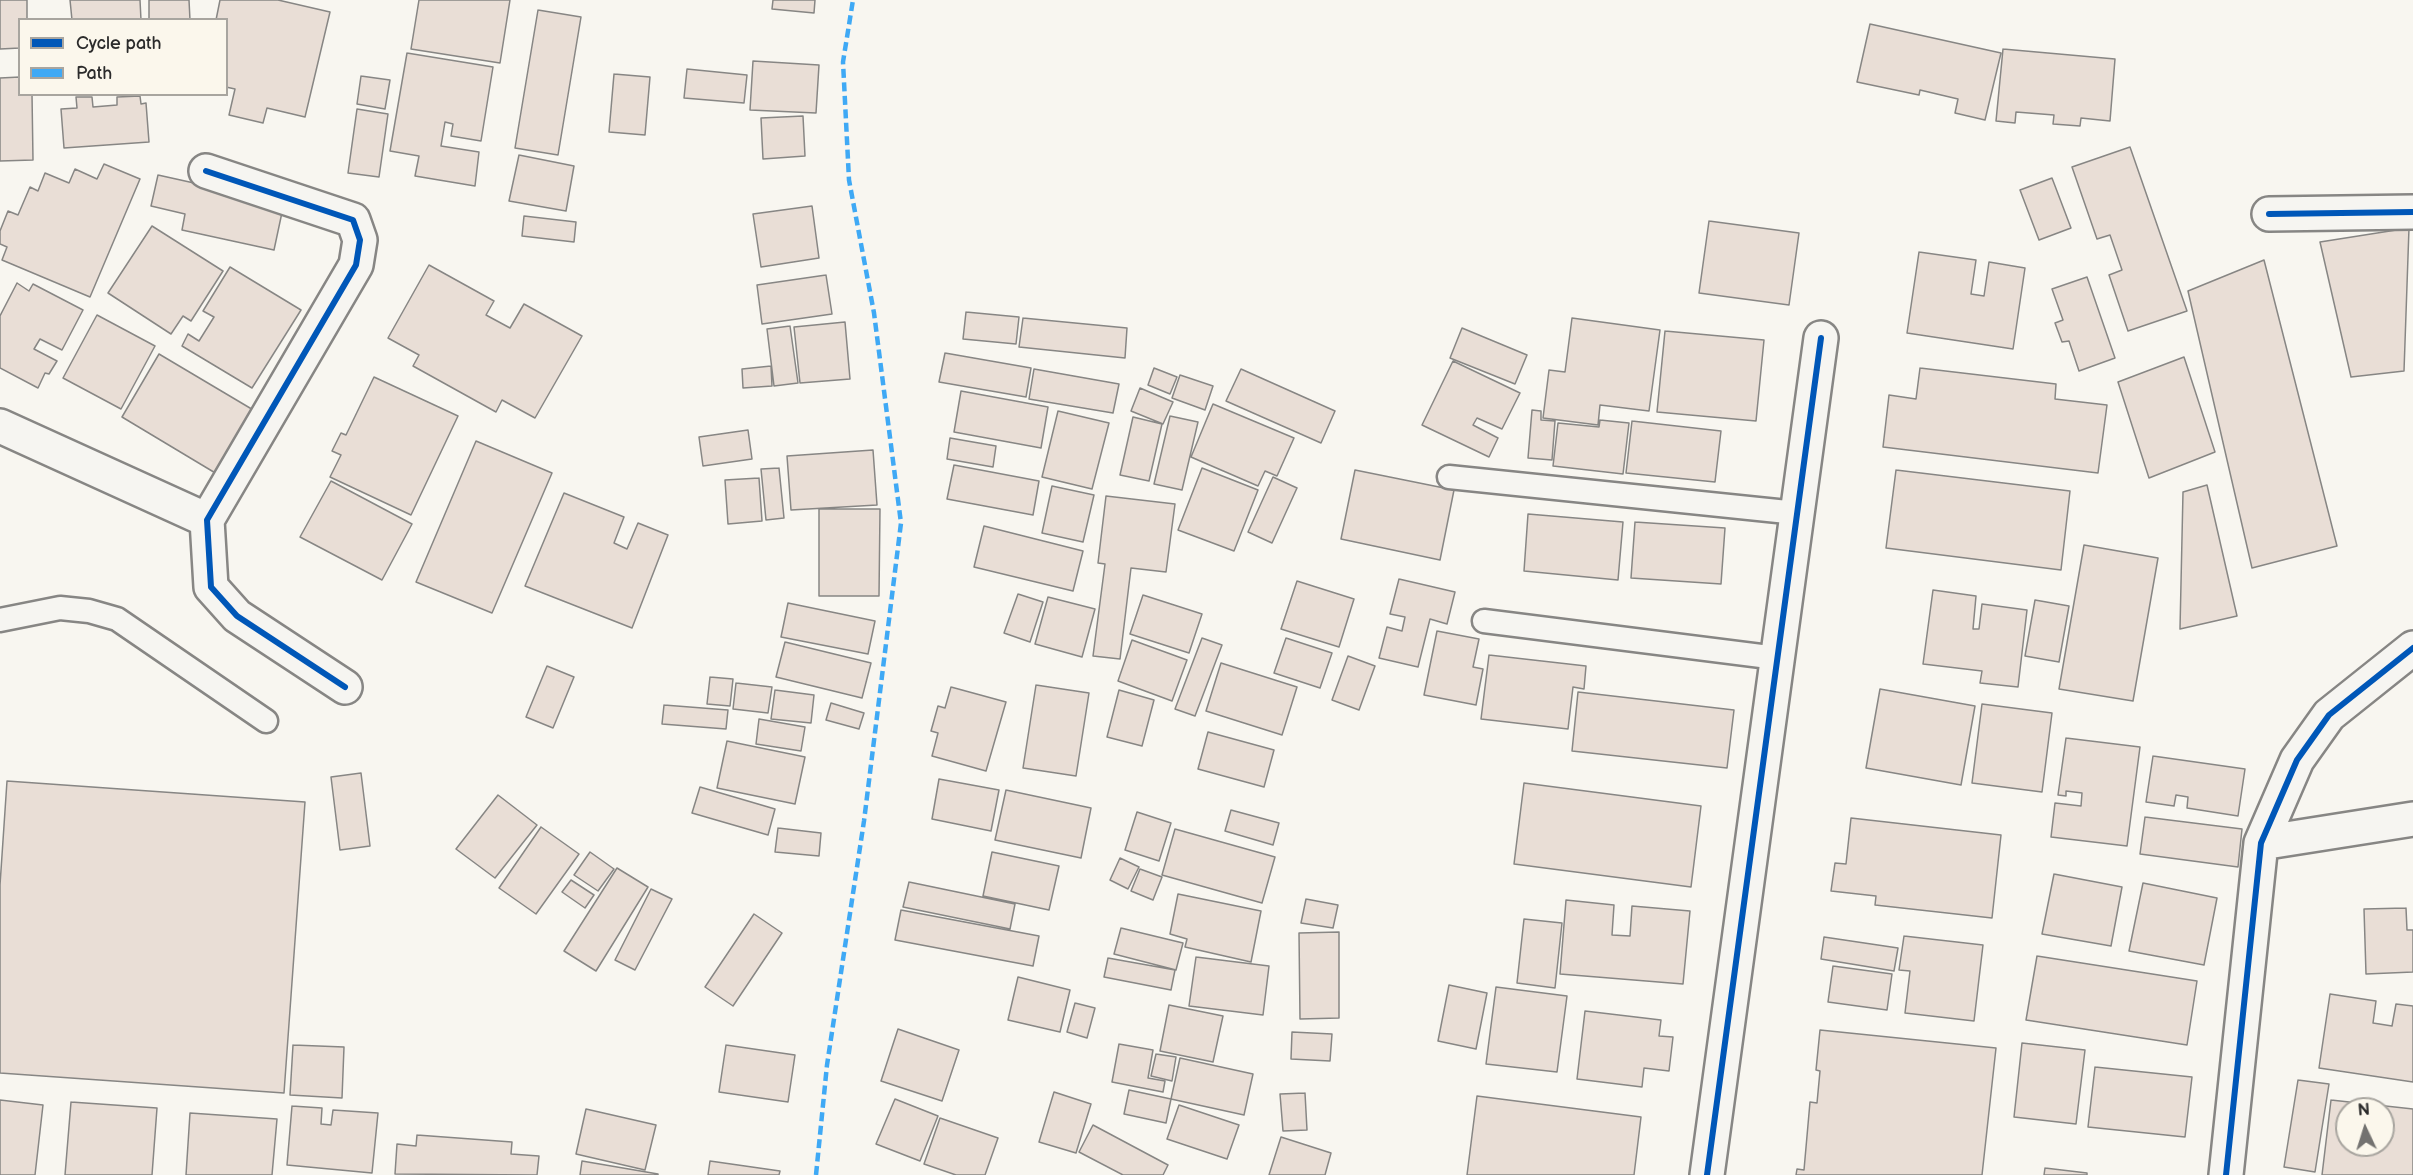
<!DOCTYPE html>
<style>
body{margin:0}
#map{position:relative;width:2413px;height:1175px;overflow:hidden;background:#f8f6f0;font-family:"Balsamiq Sans",sans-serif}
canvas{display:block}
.legend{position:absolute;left:18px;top:18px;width:210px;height:78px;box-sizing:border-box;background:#fbf7ec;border:2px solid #a8a59f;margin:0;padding:8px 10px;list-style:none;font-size:18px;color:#2b2b2b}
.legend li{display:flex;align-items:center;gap:12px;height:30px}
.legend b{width:30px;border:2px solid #a8a59f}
.north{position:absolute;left:2335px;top:1097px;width:60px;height:60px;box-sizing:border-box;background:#fbf7ec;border:2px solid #a8a59f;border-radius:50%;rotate:356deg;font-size:16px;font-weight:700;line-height:24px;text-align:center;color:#2b2b2b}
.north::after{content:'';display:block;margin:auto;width:21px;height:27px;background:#737270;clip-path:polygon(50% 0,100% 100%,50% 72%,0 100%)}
</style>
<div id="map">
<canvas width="2413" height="1175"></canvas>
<ul class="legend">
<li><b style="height:8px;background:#0057b8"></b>Cycle path</li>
<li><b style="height:8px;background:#3fa9f5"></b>Path</li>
</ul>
<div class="north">N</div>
</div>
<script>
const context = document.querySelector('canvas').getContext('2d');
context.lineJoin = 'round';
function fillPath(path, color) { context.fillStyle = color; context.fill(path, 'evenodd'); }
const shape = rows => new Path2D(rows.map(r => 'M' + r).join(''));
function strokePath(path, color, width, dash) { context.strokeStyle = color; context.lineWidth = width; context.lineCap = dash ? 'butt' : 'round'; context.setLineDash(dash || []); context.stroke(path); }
const building = shape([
 [0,0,27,0,27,20,20,20,20,48,0,49,0,0],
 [70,0,140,0,141,20,72,20,70,0],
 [149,0,189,0,190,20,149,20,149,0],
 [220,0,278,0,330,12,305,117,267,108,263,123,229,115,235,89,226,87,226,20,216,20,220,0],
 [419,0,510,0,500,63,411,49,419,0],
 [773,0,815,0,814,13,772,9,773,0],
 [538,10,581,17,558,155,515,148,538,10],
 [1870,24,2001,53,1985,120,1955,113,1958,99,1920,90,1919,95,1857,82,1870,24],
 [2003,49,2115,59,2110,121,2081,118,2080,126,2053,124,2054,115,2016,112,2015,123,1996,121,2003,49],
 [407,53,493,67,481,141,451,136,453,124,445,122,441,146,479,152,475,186,415,176,419,156,390,151,407,53],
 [753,61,819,65,816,113,750,110,753,61],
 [687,69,747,75,744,103,684,98,687,69],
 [614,74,650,77,645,135,609,132,614,74],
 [361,76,390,80,385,109,357,104,361,76],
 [20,77,20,94,32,94,33,160,0,161,0,78,20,77],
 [140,96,141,104,146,103,149,142,64,148,61,109,77,108,76,97,92,97,93,107,117,105,117,97,140,96],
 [357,109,388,114,379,177,348,173,357,109],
 [803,116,805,156,763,159,761,118,803,116],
 [2130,147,2187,311,2128,331,2109,275,2122,270,2110,235,2097,239,2072,167,2130,147],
 [519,155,574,166,566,211,509,201,519,155],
 [104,164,140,179,90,297,2,260,7,247,0,244,0,231,8,211,18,215,30,187,38,191,45,173,69,183,75,169,97,179,104,164],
 [158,175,284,203,274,250,182,230,185,214,151,206,158,175],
 [2052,178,2071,228,2039,240,2020,190,2052,178],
 [812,206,819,258,761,267,753,214,812,206],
 [524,216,576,222,574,242,522,236,524,216],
 [1709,221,1799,233,1789,305,1699,293,1709,221],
 [152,226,223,271,191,321,183,316,171,334,108,293,152,226],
 [2409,228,2404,371,2351,377,2320,242,2409,228],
 [1919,252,1976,260,1971,294,1984,296,1989,262,2025,268,2013,349,1907,333,1919,252],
 [2264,260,2337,546,2252,568,2188,291,2264,260],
 [429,265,494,301,486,315,510,328,524,304,582,336,535,418,502,400,496,412,413,366,419,355,388,338,429,265],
 [230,267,301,310,252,388,182,346,188,334,199,341,214,317,203,311,230,267],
 [826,275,832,314,762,324,757,285,826,275],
 [2087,277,2115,358,2079,371,2069,341,2062,342,2055,323,2063,320,2052,289,2087,277],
 [17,283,29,291,33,284,83,310,62,350,40,339,34,349,57,361,49,374,45,373,38,388,0,368,0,316,17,283],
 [966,312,1019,317,1016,344,963,339,966,312],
 [97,315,155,346,121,409,63,378,97,315],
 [1023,318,1127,328,1125,358,1019,347,1023,318],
 [1572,318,1660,330,1649,411,1600,405,1598,425,1543,418,1549,370,1565,372,1572,318],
 [845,322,850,379,800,383,794,327,845,322],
 [790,326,798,383,774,386,767,329,790,326],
 [1462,328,1527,355,1515,384,1450,358,1462,328],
 [1665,331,1764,340,1756,421,1657,412,1665,331],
 [945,353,1031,368,1026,397,939,382,945,353],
 [159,354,255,411,217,474,122,417,159,354],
 [2184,357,2215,452,2149,478,2118,382,2184,357],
 [1453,361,1520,393,1502,429,1477,418,1473,425,1498,438,1489,457,1422,425,1453,361],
 [771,366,772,386,743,388,742,369,771,366],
 [1154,368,1177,377,1170,394,1148,385,1154,368],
 [1920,368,2056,384,2055,399,2107,405,2098,473,1883,447,1889,395,1916,399,1920,368],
 [1034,369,1119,384,1113,413,1029,399,1034,369],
 [1241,369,1335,411,1321,443,1226,401,1241,369],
 [1180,375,1213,386,1205,410,1172,398,1180,375],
 [374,377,458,416,411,515,330,477,341,455,332,451,341,433,346,435,374,377],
 [1140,388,1173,402,1163,424,1131,411,1140,388],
 [961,391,1048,407,1041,448,954,432,961,391],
 [1213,404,1294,438,1277,476,1265,471,1258,486,1191,457,1213,404],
 [1532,410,1541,411,1541,420,1555,421,1552,460,1528,458,1532,410],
 [1058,411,1109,423,1092,489,1042,477,1058,411],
 [1170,416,1198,422,1182,490,1154,484,1170,416],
 [1133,417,1162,424,1149,481,1120,475,1133,417],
 [1600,420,1629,423,1623,474,1553,466,1558,423,1599,427,1600,420],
 [1632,421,1721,431,1715,482,1626,473,1632,421],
 [748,430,752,459,703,466,699,437,748,430],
 [950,438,996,446,993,467,947,459,950,438],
 [476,441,552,473,492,613,416,582,476,441],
 [873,450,877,505,791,510,787,456,873,450],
 [954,465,1039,481,1033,515,947,499,954,465],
 [779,468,784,518,766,520,761,469,779,468],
 [1202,468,1258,490,1234,551,1178,530,1202,468],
 [1355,470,1454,490,1440,560,1341,539,1355,470],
 [1896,470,2070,491,2061,570,1886,548,1896,470],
 [1273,477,1297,488,1272,543,1248,532,1273,477],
 [759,478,762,521,728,524,725,480,759,478],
 [331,481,412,524,382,580,300,537,331,481],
 [2207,485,2237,616,2180,629,2183,492,2207,485],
 [1052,486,1094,495,1083,542,1042,533,1052,486],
 [564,493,624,517,614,543,627,549,638,523,668,535,632,628,525,586,564,493],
 [1106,496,1175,504,1166,572,1131,568,1120,659,1093,656,1105,564,1098,563,1106,496],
 [819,509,880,509,879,596,819,596,819,509],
 [1528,514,1623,522,1618,580,1524,571,1528,514],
 [1635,522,1725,528,1721,584,1631,578,1635,522],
 [984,526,1083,551,1073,591,974,567,984,526],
 [2084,545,2158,558,2133,701,2059,689,2084,545],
 [1399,579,1455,592,1447,624,1430,619,1418,667,1379,658,1387,627,1402,631,1405,617,1390,614,1399,579],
 [1297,581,1354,599,1339,647,1281,629,1297,581],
 [1933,590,1976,596,1973,629,1979,629,1982,604,2027,610,2018,687,1980,683,1982,671,1923,664,1933,590],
 [1018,594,1043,602,1030,642,1004,633,1018,594],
 [1143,595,1202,614,1189,653,1130,634,1143,595],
 [1048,597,1095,609,1082,657,1035,644,1048,597],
 [2035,600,2069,606,2059,662,2025,656,2035,600],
 [788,603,875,621,868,654,781,637,788,603],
 [1437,631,1479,639,1473,667,1483,669,1476,705,1424,695,1437,631],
 [1202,638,1222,645,1195,716,1175,709,1202,638],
 [1286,638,1332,653,1320,688,1274,673,1286,638],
 [1132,640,1187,660,1172,701,1118,681,1132,640],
 [785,642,871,663,862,698,776,677,785,642],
 [1489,655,1586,666,1584,689,1573,687,1568,729,1481,719,1489,655],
 [1348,656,1375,666,1359,710,1332,700,1348,656],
 [1221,663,1297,687,1282,735,1206,711,1221,663],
 [547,666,574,677,553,728,526,717,547,666],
 [710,677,733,679,730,706,707,704,710,677],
 [736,683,772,687,768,713,733,709,736,683],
 [1036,685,1089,693,1076,776,1023,768,1036,685],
 [951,687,1006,702,986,771,932,756,938,733,931,731,938,706,945,708,951,687],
 [1880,689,1975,706,1961,785,1866,768,1880,689],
 [775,690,814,695,811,723,771,719,775,690],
 [1119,690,1154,700,1142,746,1107,737,1119,690],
 [1578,692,1734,710,1727,768,1572,751,1578,692],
 [831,703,864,713,859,729,826,720,831,703],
 [1982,704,2052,713,2042,792,1972,783,1982,704],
 [664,705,728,710,726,729,662,724,664,705],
 [759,719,805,727,801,751,756,744,759,719],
 [1208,732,1274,750,1264,787,1198,769,1208,732],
 [2066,738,2140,747,2127,846,2051,837,2055,803,2081,806,2082,793,2066,791,2066,796,2058,795,2066,738],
 [727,741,805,757,795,804,717,788,727,741],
 [2153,756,2245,769,2238,816,2187,808,2188,797,2176,795,2174,806,2146,802,2153,756],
 [361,773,370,846,340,850,331,777,361,773],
 [939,779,999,790,991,831,932,819,939,779],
 [7,781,305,802,284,1093,0,1073,0,885,7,781],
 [1524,783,1701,806,1691,887,1514,864,1524,783],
 [700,787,775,809,768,835,692,813,700,787],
 [1006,790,1091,808,1081,858,995,840,1006,790],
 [498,795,537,825,495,878,456,849,498,795],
 [1231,810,1279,823,1273,845,1225,831,1231,810],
 [1137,812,1171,823,1159,861,1125,850,1137,812],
 [2145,817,2242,829,2238,867,2140,854,2145,817],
 [1851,818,2001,835,1992,918,1875,905,1876,896,1831,891,1835,863,1846,864,1851,818],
 [541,827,579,854,536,914,499,888,541,827],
 [778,828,821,833,819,856,775,852,778,828],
 [1175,829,1275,857,1262,903,1162,875,1175,829],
 [590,852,614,869,598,891,574,875,590,852],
 [992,852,1059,866,1049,910,983,896,992,852],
 [1120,858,1139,867,1128,889,1110,880,1120,858],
 [617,868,648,887,596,971,564,951,617,868],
 [1140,869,1162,877,1153,900,1131,891,1140,869],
 [2054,874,2122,887,2111,946,2042,934,2054,874],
 [571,880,594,895,585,908,562,892,571,880],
 [909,882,1015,904,1010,929,903,907,909,882],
 [2143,883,2217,898,2204,965,2129,951,2143,883],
 [651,889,672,899,635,970,615,960,651,889],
 [1178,894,1261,911,1251,962,1185,947,1187,939,1170,934,1178,894],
 [1306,899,1338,905,1333,928,1301,923,1306,899],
 [1566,900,1614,905,1612,935,1630,936,1632,906,1690,911,1683,984,1560,974,1566,900],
 [2406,908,2407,930,2413,930,2413,972,2366,974,2364,909,2406,908],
 [901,910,1039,936,1033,966,895,940,901,910],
 [754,914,782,933,733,1006,705,987,754,914],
 [1524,919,1562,923,1555,988,1517,983,1524,919],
 [1121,928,1183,943,1176,970,1114,954,1121,928],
 [1339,932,1339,1018,1300,1019,1299,933,1339,932],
 [1904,936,1983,945,1974,1021,1905,1013,1910,971,1899,970,1904,936],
 [1824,937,1898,948,1894,971,1821,959,1824,937],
 [2037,956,2197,981,2187,1045,2026,1020,2037,956],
 [1196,957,1269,966,1263,1015,1189,1006,1196,957],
 [1108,958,1175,970,1171,990,1104,977,1108,958],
 [1833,966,1892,974,1887,1010,1828,1002,1833,966],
 [1018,977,1070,990,1060,1032,1008,1020,1018,977],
 [1449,985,1487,993,1476,1049,1438,1041,1449,985],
 [1496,987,1567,996,1557,1072,1486,1064,1496,987],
 [2330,994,2376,1001,2373,1023,2392,1026,2396,1004,2413,1006,2413,1082,2319,1068,2330,994],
 [1075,1003,1095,1008,1087,1038,1067,1032,1075,1003],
 [1169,1005,1223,1016,1213,1062,1160,1051,1169,1005],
 [1585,1011,1661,1020,1659,1036,1673,1037,1669,1071,1644,1068,1642,1087,1577,1079,1585,1011],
 [898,1029,959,1050,942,1101,881,1081,898,1029],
 [1820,1030,1996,1048,1982,1175,1796,1175,1797,1169,1804,1170,1810,1102,1817,1103,1820,1071,1816,1070,1820,1030],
 [1292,1032,1332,1034,1330,1061,1291,1059,1292,1032],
 [2022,1043,2085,1050,2076,1124,2014,1117,2022,1043],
 [1119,1044,1153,1050,1148,1078,1165,1081,1163,1092,1112,1082,1119,1044],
 [293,1045,344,1047,342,1098,290,1095,293,1045],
 [726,1045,795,1055,788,1102,719,1092,726,1045],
 [1156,1054,1176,1057,1172,1081,1151,1076,1156,1054],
 [1180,1058,1253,1074,1244,1115,1171,1099,1180,1058],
 [2095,1067,2192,1077,2185,1137,2088,1127,2095,1067],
 [2298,1080,2329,1084,2315,1172,2284,1167,2298,1080],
 [1129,1090,1171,1099,1166,1123,1124,1114,1129,1090],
 [1054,1092,1091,1104,1076,1153,1039,1142,1054,1092],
 [1305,1093,1307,1130,1283,1131,1280,1094,1305,1093],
 [1477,1096,1641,1117,1634,1175,1467,1175,1477,1096],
 [895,1099,938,1116,920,1161,876,1144,895,1099],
 [0,1100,43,1105,35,1175,0,1175,0,1100],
 [2331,1100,2413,1109,2413,1175,2322,1175,2331,1100],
 [2347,1109,2383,1109,2383,1145,2347,1145,2347,1109],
 [71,1102,157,1108,152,1175,65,1175,71,1102],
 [1179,1105,1239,1125,1227,1159,1167,1139,1179,1105],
 [292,1106,322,1108,321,1124,331,1125,333,1110,378,1113,372,1173,287,1165,292,1106],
 [586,1109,656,1125,645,1170,576,1154,586,1109],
 [190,1113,277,1119,272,1175,186,1175,190,1113],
 [940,1118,998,1138,985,1175,956,1175,924,1164,940,1118],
 [1093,1125,1168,1165,1163,1175,1123,1175,1079,1152,1093,1125],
 [417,1135,512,1142,511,1154,539,1156,537,1175,395,1174,397,1144,416,1146,417,1135],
 [1281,1137,1331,1153,1325,1175,1269,1175,1281,1137],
 [582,1161,658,1174,658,1175,580,1175,582,1161],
 [710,1161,780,1171,779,1175,708,1175,710,1161],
 [2045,1168,2087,1173,2087,1175,2044,1175,2045,1168]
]);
fillPath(building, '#e9ded6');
strokePath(building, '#878684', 1.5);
const lane = shape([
 [1449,477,1797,513],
 [0,620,60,608,89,611,117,619,266,721],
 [1484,621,1777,658]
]);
const street = shape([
 [206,171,353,220,360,240,356,265,207,520,211,587,237,616,345,687],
 [2269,214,2413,212],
 [0,426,207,520],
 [2261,843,2413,819],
 [1707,1175,1821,338],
 [2226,1175,2261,843,2297,760,2329,715,2413,648]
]);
strokePath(lane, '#878684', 27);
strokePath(street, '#878684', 38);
strokePath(lane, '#f6f5f1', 22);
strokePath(street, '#f6f5f1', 33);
strokePath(shape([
 [816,1175,827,1065,864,821,901,523,874,313,849,180,843,62,853,0]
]), '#3fa9f5', 4.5, [9, 4.5]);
strokePath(shape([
 [206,171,353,220,360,240,356,265,207,520,211,587,237,616,345,687],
 [2269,214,2413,212],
 [1707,1175,1821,338],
 [2226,1175,2261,843,2297,760,2329,715,2413,648]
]), '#0057b8', 6);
</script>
